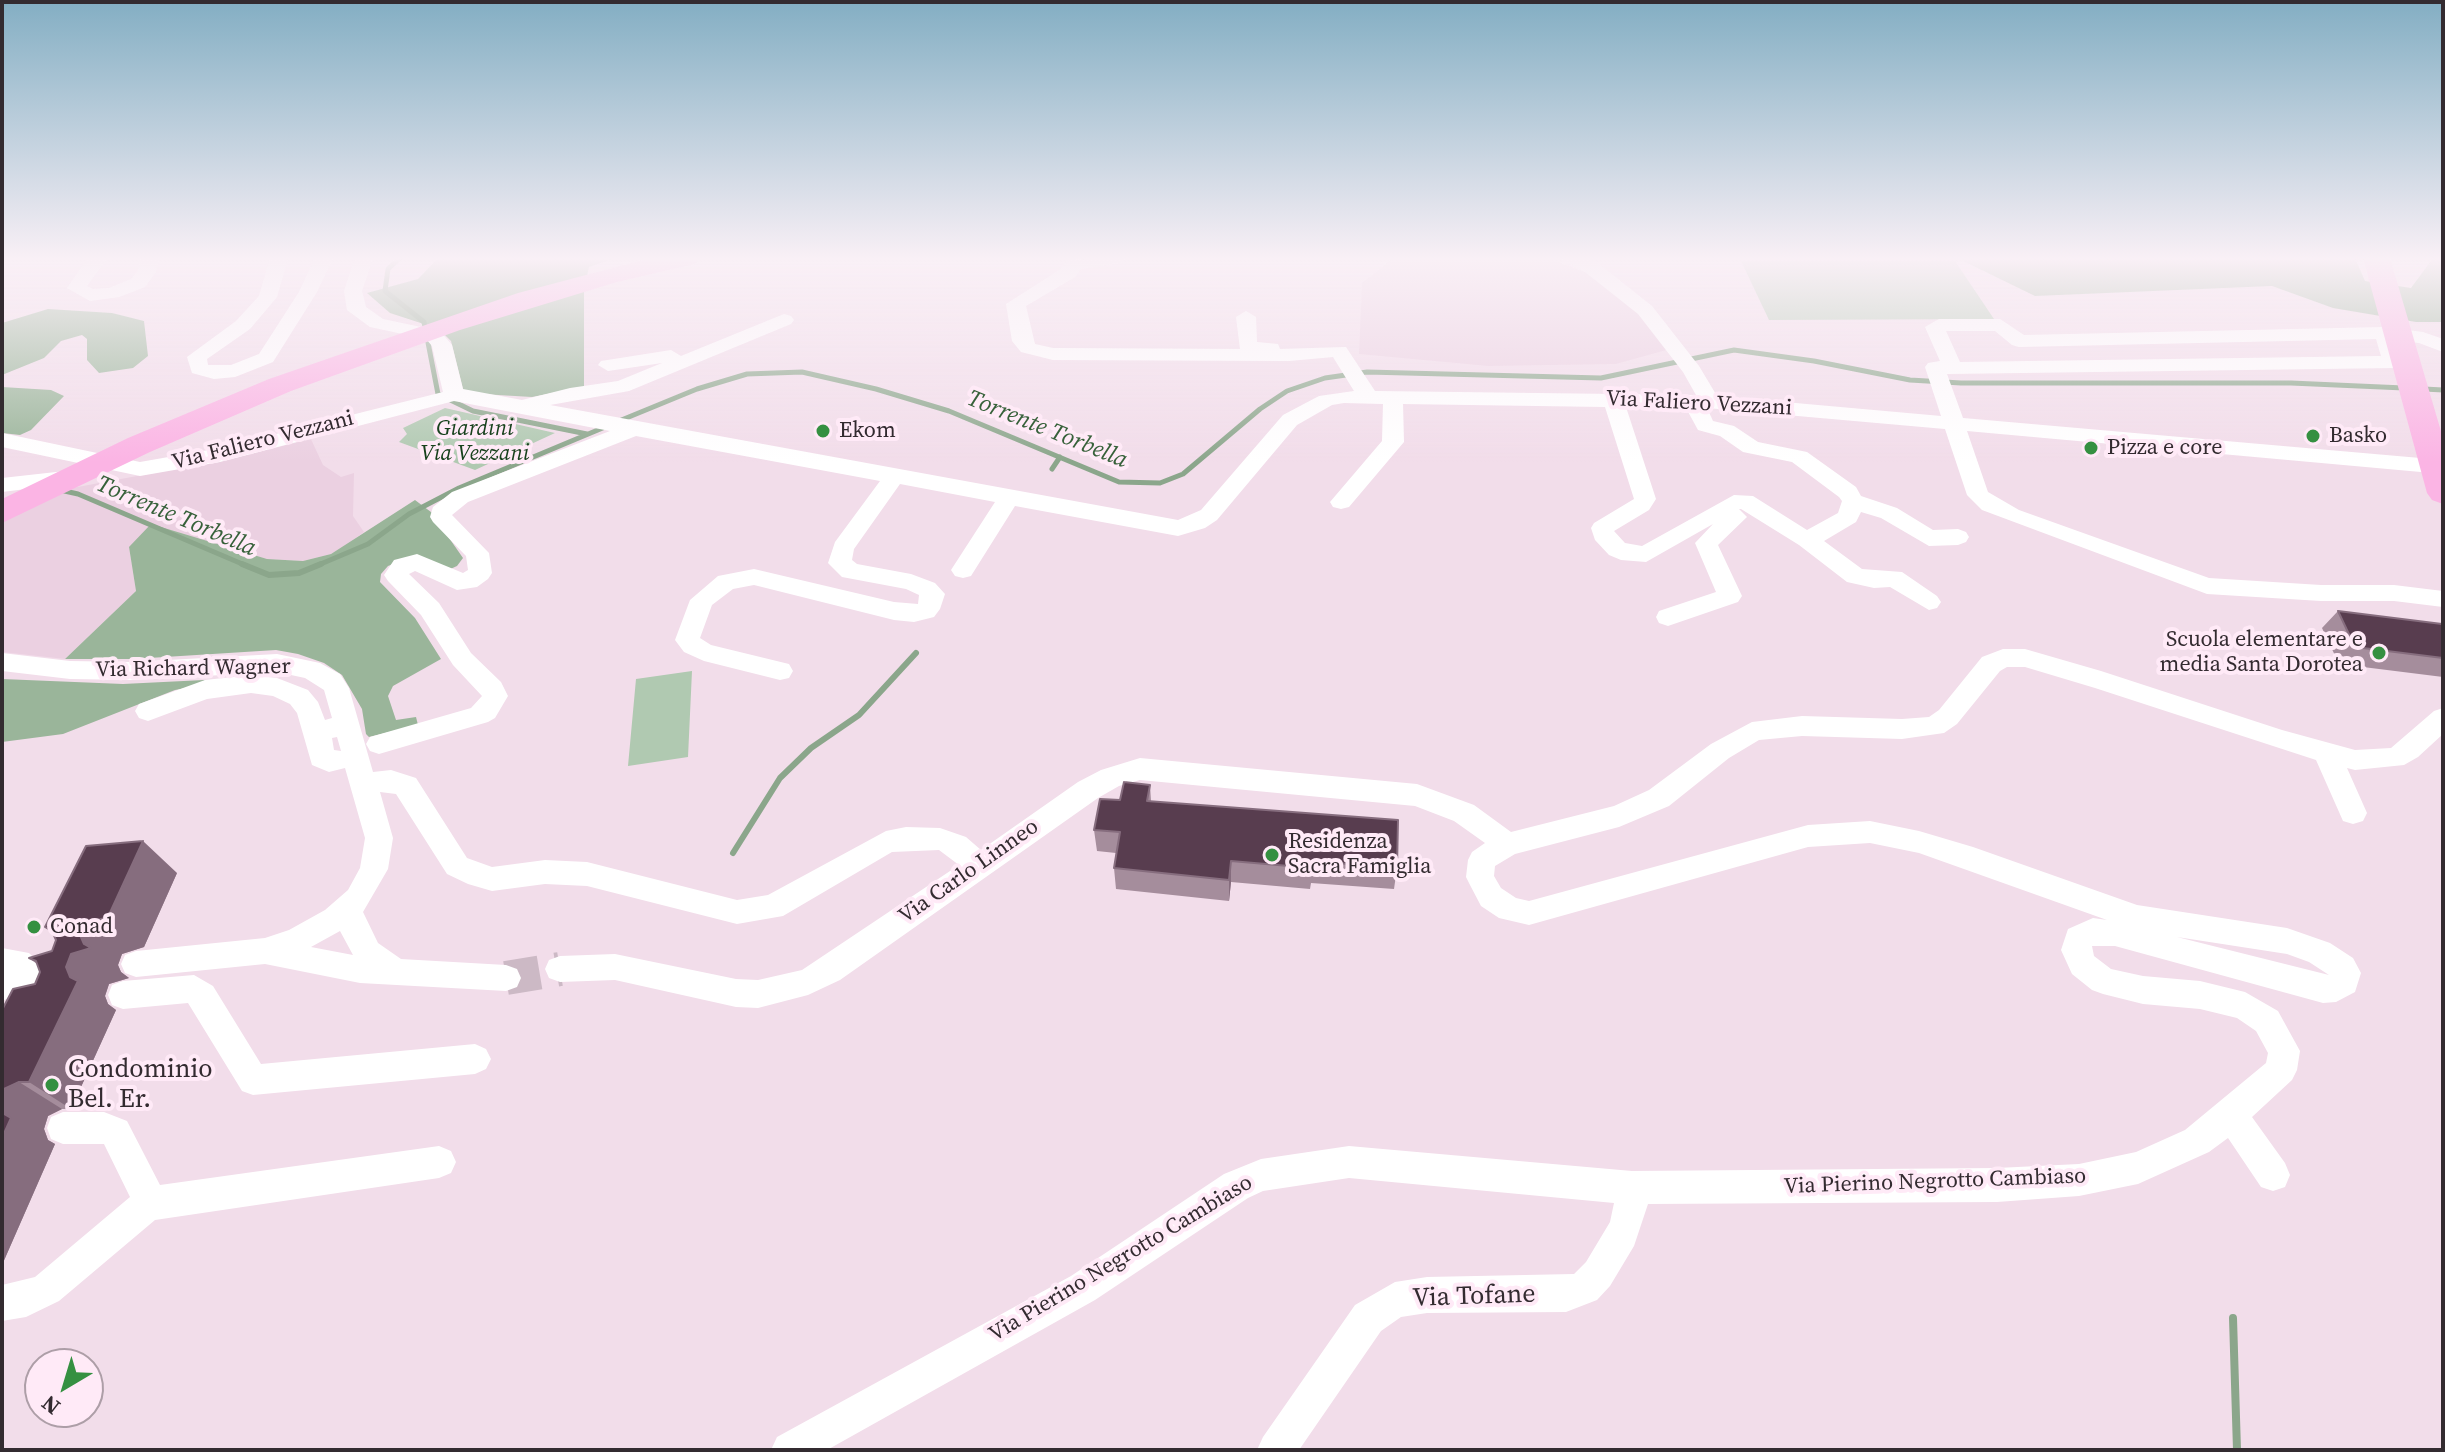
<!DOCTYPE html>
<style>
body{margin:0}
#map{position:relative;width:2445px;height:1452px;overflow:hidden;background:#f2ddea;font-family:"Source Serif 4",serif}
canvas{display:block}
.frame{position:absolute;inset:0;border:4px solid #332b30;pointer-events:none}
.north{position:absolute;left:24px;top:1348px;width:80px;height:80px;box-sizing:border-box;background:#ffeaf7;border:2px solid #ad9ea7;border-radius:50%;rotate:218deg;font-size:22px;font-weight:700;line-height:32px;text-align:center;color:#332b30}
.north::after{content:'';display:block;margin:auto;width:28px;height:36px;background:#359041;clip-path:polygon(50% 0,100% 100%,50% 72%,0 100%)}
</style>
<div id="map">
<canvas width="2445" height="1452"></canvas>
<div class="frame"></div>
<div class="north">N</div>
</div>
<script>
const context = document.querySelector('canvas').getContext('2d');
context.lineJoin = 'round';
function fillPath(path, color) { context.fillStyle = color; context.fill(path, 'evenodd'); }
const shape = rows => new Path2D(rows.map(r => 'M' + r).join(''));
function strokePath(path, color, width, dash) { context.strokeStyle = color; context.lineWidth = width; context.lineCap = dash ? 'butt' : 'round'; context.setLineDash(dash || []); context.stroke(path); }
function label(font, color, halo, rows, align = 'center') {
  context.font = font + ' "Source Serif 4",serif'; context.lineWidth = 8; context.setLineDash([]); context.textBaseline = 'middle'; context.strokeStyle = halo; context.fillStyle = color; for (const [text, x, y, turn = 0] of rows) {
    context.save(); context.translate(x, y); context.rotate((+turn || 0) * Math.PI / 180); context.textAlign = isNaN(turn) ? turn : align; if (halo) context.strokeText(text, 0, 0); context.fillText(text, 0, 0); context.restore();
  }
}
fillPath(shape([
 [1393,258,1547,258,1590,274,1638,310,1670,349,1616,364,1488,366,1359,354,1362,283],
 [311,439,323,465,341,477,354,473,353,516,364,532,346,545,331,554,303,561,267,559,213,545,129,547,136,591,65,659,2,652,2,501,229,459]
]), '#ebd0e1');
fillPath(shape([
 [1741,261,1955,261,1994,319,1769,320],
 [445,408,555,433,475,470,399,442,407,434,403,428],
 [692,671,688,757,628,766,636,679]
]), '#b0c9b1');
fillPath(shape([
 [438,258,615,258,589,267,584,291,584,387,532,397,464,393,451,341,439,329,390,313,367,293,418,279],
 [1957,258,2355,258,2365,281,2411,288,2433,258,2443,258,2443,322,2416,322,2333,308,2272,286,2035,296],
 [48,309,112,313,144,321,148,356,133,368,99,373,87,360,87,339,82,335,61,341,44,358,2,375,2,323],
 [2,387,51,390,64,396,31,430,20,435,2,433],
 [415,500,431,512,463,558,457,566,446,571,413,556,388,566,381,574,380,582,415,618,441,659,393,686,388,696,396,720,416,717,418,725,369,737,366,734,362,709,342,675,324,663,298,654,276,650,133,659,65,659,136,591,129,547,151,524,267,559,303,561,331,554],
 [2,679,123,684,204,680,209,684,175,690,63,734,2,742]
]), '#9ab59a');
strokePath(shape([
 [400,258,388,269,385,291,424,322,438,394,473,411,587,434],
 [2424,389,2443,390],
 [619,421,697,389,747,374,802,372,876,389,949,411,1119,482,1160,483,1183,474,1260,409,1287,391,1325,378,1367,372,1601,378,1734,350,1814,361,1910,380,1961,383,2291,383,2404,388],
 [1052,469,1060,457],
 [60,490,78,494,247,566],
 [316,566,368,544,409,514,459,488,605,427]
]), '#8ba68b', 5);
strokePath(shape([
 [242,564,269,575,299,573,321,564],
 [733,853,780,778,811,748,859,715,916,653]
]), '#8ba68b', 6);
strokePath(shape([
 [2233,1318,2237,1450]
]), '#8ba68b', 8);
strokePath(shape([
 [506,978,560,969]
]), '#ccb9c5', 34, [34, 17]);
fillPath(shape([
 [88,258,107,258,87,286,93,289,109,288,131,279,138,271,141,258,159,258,156,272,145,287,119,297,90,301,67,288,88,258],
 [270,258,288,258,277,297,250,329,207,359,208,365,231,365,259,354,299,292,315,258,333,258,317,292,273,362,235,377,214,379,192,373,187,357,236,321,259,296,270,258],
 [355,258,373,258,362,291,366,307,383,319,440,331,452,345,463,389,522,400,570,388,618,381,662,363,608,371,598,365,601,361,671,350,681,356,784,314,791,316,794,320,791,324,629,391,550,405,1178,520,1201,510,1283,415,1319,396,1354,391,1333,357,1289,361,1053,360,1021,352,1012,341,1006,304,1061,269,1068,260,1127,258,1118,263,1081,269,1075,277,1026,306,1035,344,1053,348,1240,349,1236,317,1246,311,1256,317,1257,342,1278,344,1280,349,1346,347,1375,391,1696,395,1683,372,1638,314,1585,272,1560,258,1586,258,1599,264,1652,306,1699,366,1717,396,1941,416,1925,367,1928,363,1940,361,1925,327,1939,319,2000,319,2024,335,2384,327,2423,332,2443,339,2443,352,2419,343,2396,340,2403,362,2393,368,1947,374,1963,418,2443,460,2443,474,1967,431,1988,492,2019,510,2209,578,2321,585,2394,585,2443,591,2443,607,2394,601,2321,601,2207,594,1982,510,1967,495,1945,429,1707,408,1713,421,1734,426,1758,442,1807,452,1856,487,1861,496,1897,508,1933,530,1958,529,1966,532,1969,537,1966,542,1958,545,1929,546,1881,518,1861,512,1856,522,1824,541,1862,569,1902,572,1937,596,1941,602,1937,608,1929,610,1890,587,1874,588,1847,582,1799,545,1741,509,1739,509,1747,517,1718,545,1742,596,1738,602,1668,626,1659,623,1656,617,1659,611,1716,592,1695,543,1713,524,1646,562,1621,560,1609,555,1595,540,1591,528,1594,523,1634,499,1605,407,1403,404,1404,442,1349,507,1341,509,1333,507,1330,502,1382,441,1383,404,1344,403,1332,405,1297,425,1217,520,1205,528,1178,536,1015,506,971,576,963,578,955,576,951,570,995,502,900,484,854,549,852,560,857,564,911,574,935,583,945,594,940,609,934,617,914,622,894,620,754,585,733,589,712,605,700,638,711,645,789,664,793,671,789,678,780,680,704,661,684,652,675,640,690,600,718,576,754,569,894,602,918,604,919,595,906,589,842,577,828,563,835,542,880,481,636,436,468,502,452,515,489,553,492,573,488,579,477,587,457,590,415,571,409,574,439,603,471,653,501,682,508,696,495,718,488,722,379,754,370,751,366,744,370,737,471,708,482,696,453,665,421,615,388,581,384,575,394,560,417,554,463,573,468,570,466,556,433,522,430,517,433,507,452,492,610,431,454,401,220,462,140,476,2,447,2,433,140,462,220,448,443,392,432,346,426,339,370,327,347,310,344,291,355,258],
 [1946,331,1995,331,2012,345,2019,347,2376,339,2381,356,1960,362,1946,331],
 [1626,407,1686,408,1698,430,1720,436,1743,452,1792,462,1839,497,1842,501,1838,513,1807,530,1753,496,1734,495,1642,546,1625,543,1614,531,1649,510,1656,499,1626,407],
 [74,470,82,472,85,477,82,482,2,492,2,478,74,470],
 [2003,649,2025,649,2101,671,2282,730,2355,750,2391,748,2434,711,2443,708,2443,734,2418,757,2404,765,2355,770,2347,768,2367,813,2363,821,2353,824,2343,821,2316,760,2095,688,2025,667,2007,667,2000,671,1957,724,1944,733,1902,739,1802,736,1759,740,1729,758,1669,806,1619,827,1515,854,1495,866,1494,876,1501,888,1516,898,1529,901,1808,825,1870,821,1919,831,1973,847,2137,905,2287,928,2330,943,2353,958,2361,973,2355,992,2336,1002,2323,1003,2115,946,2092,946,2094,956,2111,969,2143,976,2200,981,2245,992,2278,1011,2300,1051,2297,1070,2292,1080,2252,1117,2285,1163,2290,1175,2285,1187,2273,1191,2261,1187,2228,1138,2209,1152,2138,1184,2079,1196,1997,1202,1648,1204,1634,1246,1610,1286,1597,1300,1566,1312,1427,1313,1401,1317,1381,1331,1299,1450,1257,1450,1263,1437,1355,1305,1395,1282,1427,1277,1574,1274,1586,1262,1610,1222,1614,1203,1349,1178,1263,1191,1248,1198,1095,1300,827,1450,771,1450,777,1437,1071,1276,1224,1174,1261,1159,1349,1146,1632,1171,1997,1168,2079,1164,2136,1152,2185,1130,2266,1063,2268,1053,2256,1031,2237,1018,2200,1009,2143,1004,2103,994,2092,990,2072,974,2061,950,2068,929,2093,918,2107,920,1919,853,1870,843,1808,847,1529,925,1499,918,1481,906,1470,885,1466,877,1468,860,1472,852,1485,843,1454,821,1415,806,1140,780,1119,786,1098,798,840,980,808,995,758,1008,736,1007,615,980,560,982,549,978,545,969,549,960,560,956,615,954,736,979,758,980,802,970,959,865,939,850,892,852,783,916,737,924,587,886,545,884,492,891,468,884,447,874,396,794,380,792,393,838,388,869,363,912,378,943,401,959,506,965,517,969,521,978,517,987,506,991,360,983,265,964,136,977,125,973,121,964,125,955,136,951,265,938,289,930,325,910,348,890,360,868,365,838,345,768,329,772,312,765,297,713,290,704,273,696,251,693,207,699,148,721,139,718,135,711,139,704,205,680,251,675,277,678,308,690,318,702,325,720,332,718,324,690,305,678,277,672,131,680,70,679,2,671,2,653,70,661,131,662,277,654,320,663,340,674,349,688,373,772,391,770,416,778,467,858,492,867,545,860,587,862,737,900,768,895,886,831,906,827,940,828,966,837,981,850,1078,782,1101,770,1140,758,1417,784,1474,805,1511,832,1614,806,1649,790,1711,744,1752,722,1802,716,1902,719,1929,717,1939,710,1982,657,2003,649],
 [337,737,341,751,334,750,332,738,337,737],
 [340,931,353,955,311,947,340,931],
 [2177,937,2287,954,2309,962,2329,975,2177,937],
 [2,948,29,953,37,961,73,958,84,962,88,971,84,980,73,984,33,988,2,1001,2,948],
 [194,975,213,986,261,1064,475,1044,486,1049,491,1059,486,1069,475,1074,253,1095,242,1091,188,1003,123,1009,112,1005,108,995,112,985,123,981,194,975],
 [63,1112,104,1112,127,1121,160,1185,439,1146,451,1151,456,1162,451,1173,439,1178,155,1220,59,1301,26,1317,2,1321,2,1285,35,1277,130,1197,104,1144,63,1144,51,1139,47,1128,51,1117,63,1112]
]), '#fff');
fillPath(shape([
 [650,258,699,258,695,264,617,282,460,330,291,391,150,452,2,523,2,499,128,438,269,379,518,293,650,258],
 [2363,258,2390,258,2443,438,2443,504,2432,500,2427,493,2363,258]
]), '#fbb4e4');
fillPath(shape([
 [2338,611,2443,625,2443,677,2339,664,2322,628],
 [1150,785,1151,801,1397,868,1394,889,1311,883,1310,889,1231,882,1229,901,1116,889,1114,868,1116,853,1097,851,1094,830,1120,800],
 [177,873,144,947,122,954,118,965,121,972,129,978,109,984,105,996,108,1004,116,1010,71,1109,62,1109,48,1116,44,1129,48,1140,55,1144,2,1265,2,1010,35,984,40,972,37,964,29,958,52,951,56,940,53,934,45,927]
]), '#a58d9c');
fillPath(shape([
 [143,841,177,873,144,947,122,954,118,965,121,972,129,978,109,984,105,996,108,1004,116,1010,71,1109,29,1082,70,977,66,967,71,954,84,944,80,935,85,924],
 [1231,861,1231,882,1229,901,1229,880],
 [19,1082,62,1109,48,1116,44,1129,48,1140,55,1144,2,1265,2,1138,4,1114,2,1108,2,1096,4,1089]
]), '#866d7e');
const building = shape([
 [2338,611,2442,624,2443,658,2355,647,2338,611],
 [1124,782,1150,785,1147,801,1398,820,1397,868,1313,861,1312,868,1231,861,1229,880,1114,868,1120,832,1094,830,1100,799,1120,800,1124,782],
 [143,841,108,917,85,924,80,935,84,944,91,948,71,954,66,967,70,977,78,981,29,1082,19,1082,4,1089,2,1096,2,1010,13,989,35,984,40,972,36,961,29,958,52,951,56,940,52,931,45,927,86,846,143,841],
 [2,1108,4,1114,11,1118,2,1138,2,1108]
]);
fillPath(building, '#583d4f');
strokePath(building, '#866d7e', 2);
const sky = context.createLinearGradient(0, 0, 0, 462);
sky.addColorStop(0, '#83aec3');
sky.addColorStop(0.56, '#f9f0f6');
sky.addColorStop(1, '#f9f0f600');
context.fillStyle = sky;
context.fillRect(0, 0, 2445, 462);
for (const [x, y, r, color] of [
 [823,431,8,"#359041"],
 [2313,436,8,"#359041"],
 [2091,448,8,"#359041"],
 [2379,653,8,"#359041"],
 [1272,855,8,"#359041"],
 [34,927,8,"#359041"],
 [52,1085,8,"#359041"]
]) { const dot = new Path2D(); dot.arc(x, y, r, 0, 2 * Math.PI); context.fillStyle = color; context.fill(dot); strokePath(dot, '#ffeaf7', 3); }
label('22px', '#332b30', '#ffeaf7', [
 ["Via Faliero Vezzani",1699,404,3],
 ["Via Faliero Vezzani",263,441,-14],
 ["Via Richard Wagner",193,669,-1],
 ["Via Carlo Linneo",969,872,-35],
 ["Via Pierino Negrotto Cambiaso",1935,1182,-2],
 ["Via Pierino Negrotto Cambiaso",1121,1259,-31]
]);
label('italic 22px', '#17411c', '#ffeaf7', [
 ["Giardini",475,429],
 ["Via Vezzani",475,454]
]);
label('22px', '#332b30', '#ffeaf7', [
 ["Ekom",839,431],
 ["Basko",2329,436],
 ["Pizza e core",2107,448],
 ["Scuola elementare e",2363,640,"right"],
 ["media Santa Dorotea",2363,665,"right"],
 ["Residenza",1288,842],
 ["Sacra Famiglia",1288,867],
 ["Conad",50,927]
], 'left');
label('italic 24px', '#37613a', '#ffeaf7', [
 ["Torrente Torbella",1047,430,22],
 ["Torrente Torbella",176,517,23]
]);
label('26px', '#332b30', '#ffeaf7', [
 ["Condominio",68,1070],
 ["Bel. Er.",68,1100]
], 'left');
label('26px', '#332b30', '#ffeaf7', [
 ["Via Tofane",1474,1297,-2]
]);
</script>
